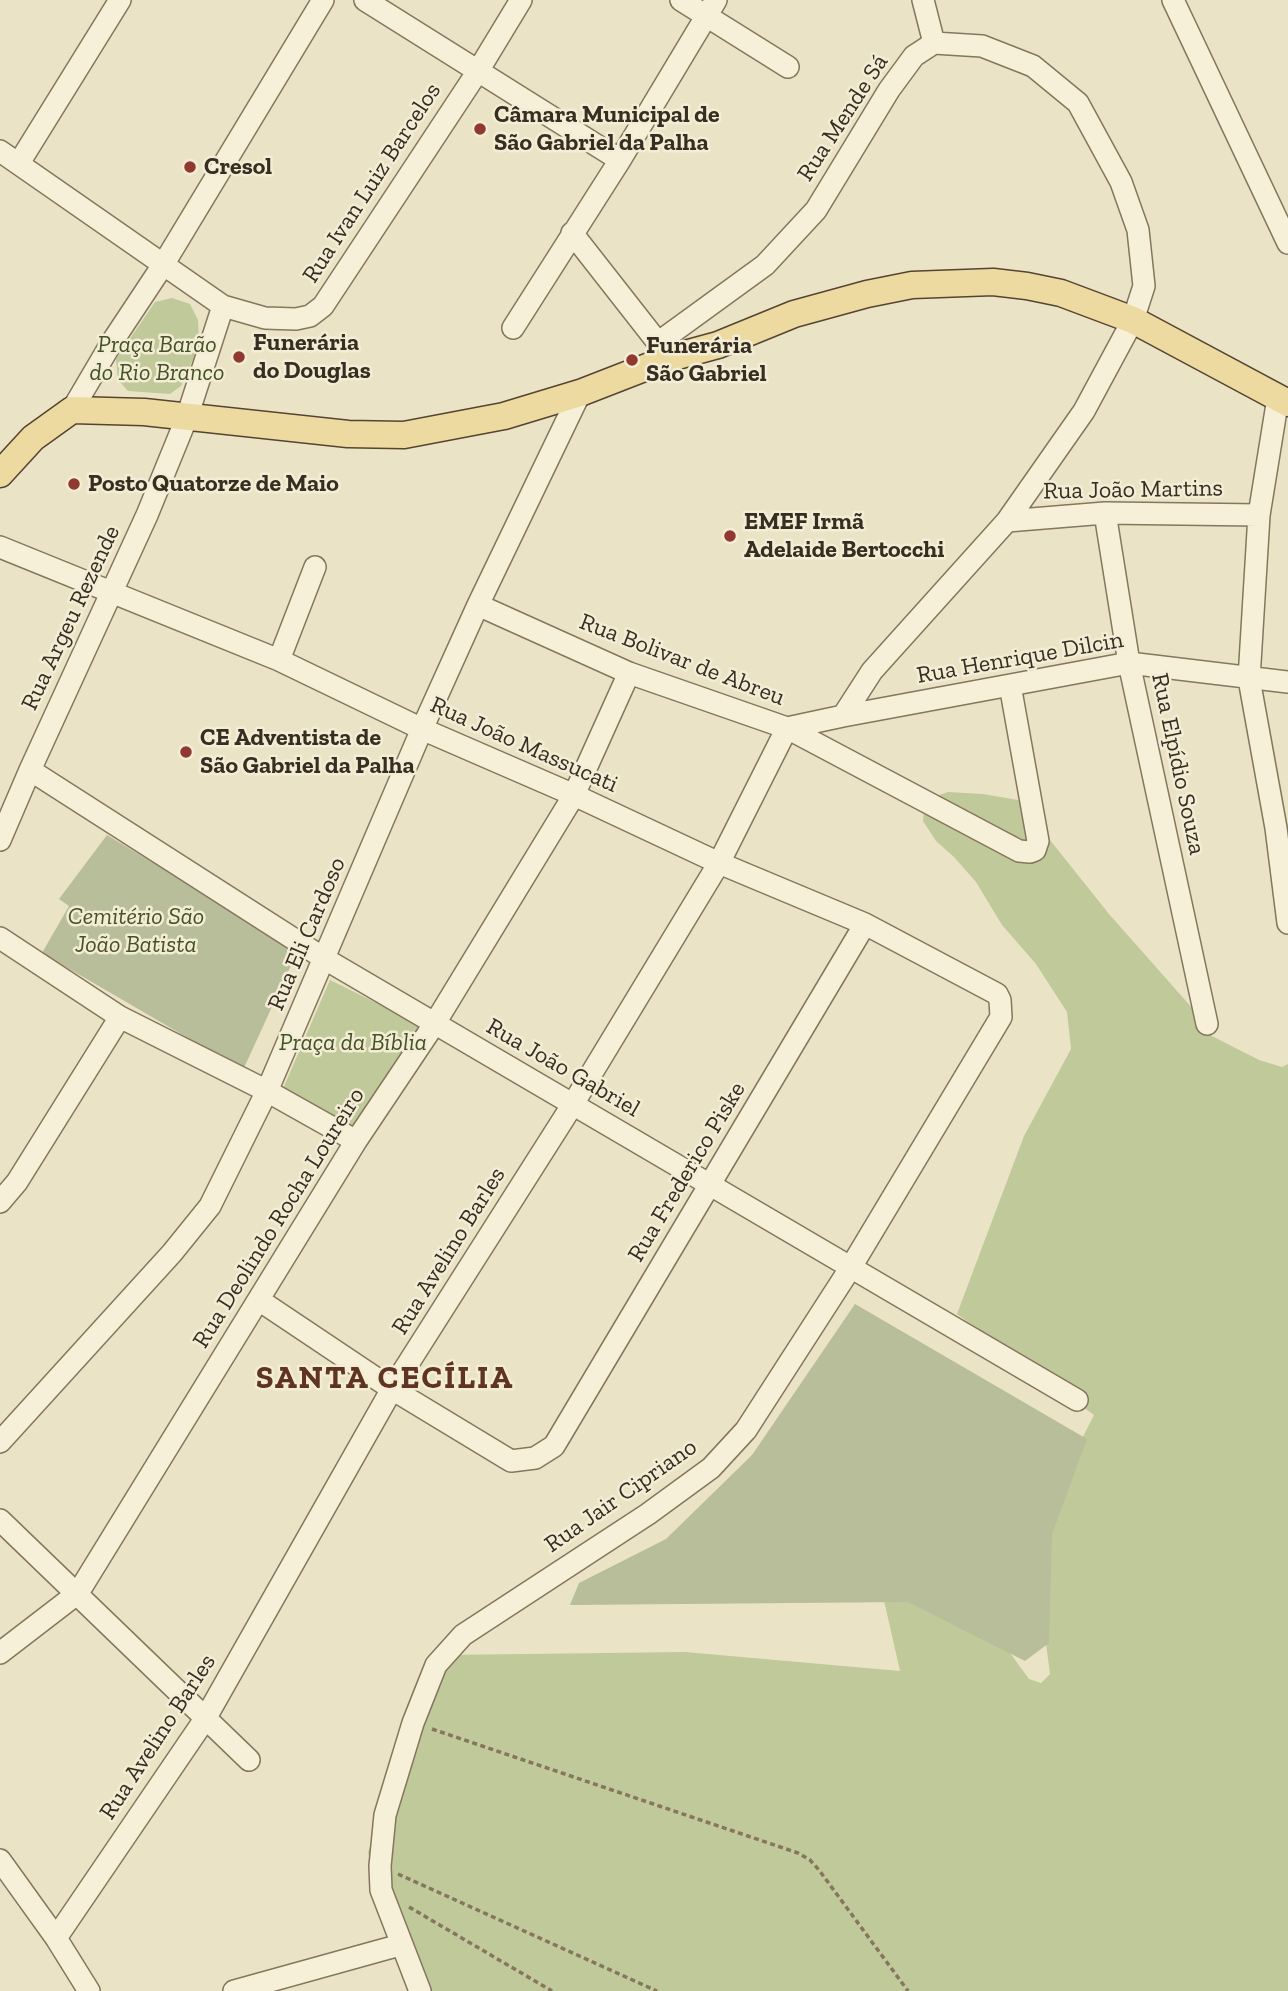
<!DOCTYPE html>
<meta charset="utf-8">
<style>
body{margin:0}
canvas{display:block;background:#ebe3c6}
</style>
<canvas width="1288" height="1991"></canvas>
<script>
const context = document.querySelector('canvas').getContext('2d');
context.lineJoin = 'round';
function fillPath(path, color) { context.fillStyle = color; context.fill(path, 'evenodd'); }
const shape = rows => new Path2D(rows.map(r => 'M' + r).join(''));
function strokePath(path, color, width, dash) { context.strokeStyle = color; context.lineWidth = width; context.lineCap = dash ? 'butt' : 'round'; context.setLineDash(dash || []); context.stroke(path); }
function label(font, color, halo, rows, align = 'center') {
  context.font = font + ' "Zilla Slab",serif'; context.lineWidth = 5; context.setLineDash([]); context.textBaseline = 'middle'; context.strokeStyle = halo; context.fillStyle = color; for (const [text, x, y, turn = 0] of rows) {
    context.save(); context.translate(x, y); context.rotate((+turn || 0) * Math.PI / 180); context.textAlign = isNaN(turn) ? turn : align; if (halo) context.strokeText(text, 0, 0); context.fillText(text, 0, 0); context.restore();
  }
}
fillPath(shape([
 [172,298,190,304,198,320,199,339,194,357,181,386,170,394,128,391,118,380,116,359,155,302],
 [948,792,983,794,1018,800,1109,914,1193,1009,1212,1036,1259,1060,1282,1067,1288,1064,1288,1991,412,1991,379,1907,368,1852,400,1761,446,1655,685,1652,900,1671,875,1561,986,1620,1029,1679,1041,1683,1050,1674,1041,1605,1044,1514,1094,1415,957,1314,1024,1136,1071,1049,1067,1012,1036,964,1002,925,976,882,954,857,936,841,923,821,925,800],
 [330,980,421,1025,353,1126,282,1091]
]), '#c0c99a');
fillPath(shape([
 [107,835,298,950,243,1070,42,953,69,906,59,899],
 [855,1304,1087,1439,1052,1534,1049,1643,1025,1661,908,1602,570,1605,579,1583,666,1539,752,1455]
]), '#b7be99');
const minor = shape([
 [365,0,620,160],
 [681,0,788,67],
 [923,0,934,43],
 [1173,0,1288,243],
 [0,151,223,306,187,417,147,515,30,770,0,840],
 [19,163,120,0],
 [572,233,666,353],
 [223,306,265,318,296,319,310,316,323,306,478,71,521,0],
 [513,328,620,160,716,0],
 [1278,398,1259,515,1249,679,1276,828,1288,923],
 [72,410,112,342,163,265,323,0],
 [1105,513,1129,663,1207,1024],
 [1007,521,1105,513,1259,515],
 [0,547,279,660,422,729,574,795,719,863,865,924,997,994,1000,1000,1001,1017,851,1267,746,1430,711,1468,648,1514,463,1635,436,1665,413,1723,385,1815,380,1866,381,1890,420,1991],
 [478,605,629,673,787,728,843,716,872,671,1007,521,1084,411,1133,320,1144,286,1138,230,1121,182,1078,103,1033,66,982,46,934,43,914,56,889,90,816,210,765,265,659,342],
 [279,660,315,567],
 [843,716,1129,663,1288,682],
 [30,770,325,959,1077,1400],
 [0,938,120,1017,267,1091,356,1141],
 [0,1202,17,1182,120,1017],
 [259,1300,392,1389,511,1461,535,1458,554,1446,865,924],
 [0,1442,172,1253,210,1206,267,1091,422,729,478,605,580,393],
 [0,1520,249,1760],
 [0,1653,78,1593,356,1141,435,1023,574,795,629,673],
 [0,1860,56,1938,89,1991],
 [56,1938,205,1719,392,1389,573,1104,719,863,787,728,1019,851,1030,852,1035,850,1038,841,1010,685],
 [234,1991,400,1945]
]);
const major = shape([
 [0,474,33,438,72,410,144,412,348,434,404,435,504,416,580,393,670,358,718,345,794,314,867,294,912,285,993,282,1027,286,1061,293,1133,320,1288,403]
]);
strokePath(minor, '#85765d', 24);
strokePath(major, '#544431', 29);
strokePath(shape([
 [432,1729,798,1853,810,1860,819,1870,908,1991],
 [398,1874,657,1991],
 [409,1907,552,1991]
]), '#85765d', 3.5, [5, 3.5]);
strokePath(minor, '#f7f0d9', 21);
strokePath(major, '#ecdaa0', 26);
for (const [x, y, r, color] of [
 [480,129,7,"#913831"],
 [190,167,7,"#913831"],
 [239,357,7,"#913831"],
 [632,360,7,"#913831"],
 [74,484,7,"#913831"],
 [730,536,7,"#913831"],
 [186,752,7,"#913831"]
]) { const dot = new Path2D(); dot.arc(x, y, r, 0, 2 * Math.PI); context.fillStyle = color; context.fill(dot); strokePath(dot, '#f3edd5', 2.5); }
label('bold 24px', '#372d20', '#f3edd5', [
 ["Câmara Municipal de",494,115],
 ["São Gabriel da Palha",494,143],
 ["Cresol",204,167],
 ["Funerária",253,343],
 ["do Douglas",253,371],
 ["Funerária",646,346],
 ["São Gabriel",646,374],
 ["Posto Quatorze de Maio",88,484],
 ["EMEF Irmã",744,522],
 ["Adelaide Bertocchi",744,550],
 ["CE Adventista de",200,738],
 ["São Gabriel da Palha",200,766]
], 'left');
label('24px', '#372d20', '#f3edd5', [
 ["Rua Mende Sá",843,118,-57],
 ["Rua Ivan Luiz Barcelos",372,183,-57],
 ["Rua João Martins",1133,490,-1],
 ["Rua Argeu Rezende",71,618,-65],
 ["Rua Henrique Dilcin",1020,658,-10],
 ["Rua Bolivar de Abreu",682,660,21],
 ["Rua João Massucati",524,745,24],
 ["Rua Elpídio Souza",1178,764,78],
 ["Rua Eli Cardoso",307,934,-67],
 ["Rua João Gabriel",563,1068,30],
 ["Rua Frederico Piske",687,1172,-59],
 ["Rua Deolindo Rocha Loureiro",279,1218,-58],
 ["Rua Avelino Barles",449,1251,-58],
 ["Rua Jair Cipriano",621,1496,-35],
 ["Rua Avelino Barles",158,1737,-57]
]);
label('italic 24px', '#445227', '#f3edd5', [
 ["Praça Barão",157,345],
 ["do Rio Branco",157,373],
 ["Cemitério São",136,917],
 ["João Batista",136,945],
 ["Praça da Bíblia",353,1043]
]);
context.letterSpacing = '2px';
label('bold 32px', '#603422', '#f3edd5', [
 ["SANTA CECÍLIA",385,1379]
]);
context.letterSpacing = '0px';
</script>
